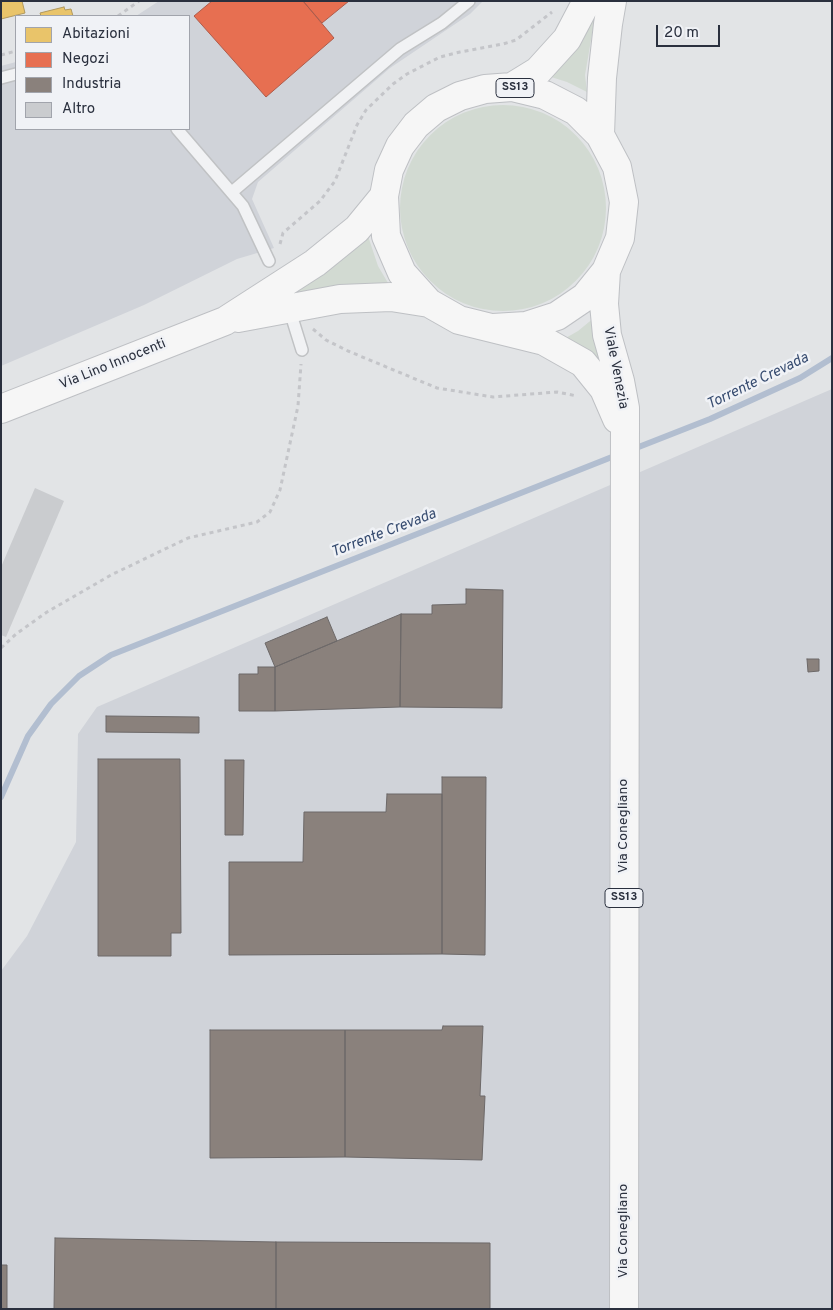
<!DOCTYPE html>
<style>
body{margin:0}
#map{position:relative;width:833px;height:1310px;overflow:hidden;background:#e2e4e6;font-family:Overpass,sans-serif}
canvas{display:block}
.frame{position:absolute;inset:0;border:2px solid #2a303e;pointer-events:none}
.legend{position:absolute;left:15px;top:15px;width:175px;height:115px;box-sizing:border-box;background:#f0f2f6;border:1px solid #a1a4ac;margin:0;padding:6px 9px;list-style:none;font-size:15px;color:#2a303e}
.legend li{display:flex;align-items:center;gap:10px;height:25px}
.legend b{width:25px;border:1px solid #a1a4ac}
.scale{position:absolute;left:656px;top:25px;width:64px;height:22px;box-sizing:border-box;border:2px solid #2a303e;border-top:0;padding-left:6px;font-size:15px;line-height:18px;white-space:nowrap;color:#2a303e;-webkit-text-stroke:4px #f0f2f6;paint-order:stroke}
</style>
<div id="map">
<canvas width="833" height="1310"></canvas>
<div class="frame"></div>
<ul class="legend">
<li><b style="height:14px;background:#e9c46a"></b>Abitazioni</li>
<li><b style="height:14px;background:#e76f51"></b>Negozi</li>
<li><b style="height:14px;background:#8a817c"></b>Industria</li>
<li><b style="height:14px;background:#cacccf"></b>Altro</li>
</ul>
<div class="scale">20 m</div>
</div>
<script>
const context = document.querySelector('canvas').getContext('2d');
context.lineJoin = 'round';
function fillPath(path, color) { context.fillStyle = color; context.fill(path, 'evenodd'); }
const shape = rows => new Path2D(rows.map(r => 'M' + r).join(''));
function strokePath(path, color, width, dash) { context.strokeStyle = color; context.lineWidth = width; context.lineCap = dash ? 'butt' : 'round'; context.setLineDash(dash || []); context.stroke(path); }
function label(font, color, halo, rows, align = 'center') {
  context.font = font + ' Overpass,sans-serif'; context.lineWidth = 5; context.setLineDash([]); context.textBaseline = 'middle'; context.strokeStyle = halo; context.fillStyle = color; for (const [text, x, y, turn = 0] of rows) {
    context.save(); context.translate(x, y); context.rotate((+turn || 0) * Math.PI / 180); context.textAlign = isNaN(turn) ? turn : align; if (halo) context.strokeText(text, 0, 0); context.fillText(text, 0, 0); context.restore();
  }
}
fillPath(shape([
 [159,1,483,1,470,14,390,68,258,182,252,199,274,248,237,259,144,305,1,366,1,66,16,62,16,129,189,129,189,16,136,16],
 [832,389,832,1309,1,1309,1,971,27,936,76,842,78,734,97,707]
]), '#d0d3d9');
fillPath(shape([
 [597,5,585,75,587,92,567,82,548,76],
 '400 208a103 103 0 1 1 206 0a103 103 0 1 1-206 0Z',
 [368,236,378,266,388,283,293,293,336,264],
 [595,317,603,366,564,339,578,331]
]), '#d2dad2');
const homes = shape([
 [1,1,22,1,25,13,1,19,1,1],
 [64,7,65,10,71,9,73,16,41,16,40,13,64,7]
]);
fillPath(homes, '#e9c46a');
strokePath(homes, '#b0985d', 1);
const shops = shape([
 [212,1,303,1,334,38,266,97,194,16,212,1],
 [303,1,349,1,322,23,303,1]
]);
fillPath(shops, '#e76f51');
strokePath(shops, '#ae5c4b', 1);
const industry = shape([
 [466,589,503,590,502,708,400,707,401,614,432,614,432,605,466,604,466,589],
 [401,614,400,707,275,711,275,667,401,614],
 [327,617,337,641,275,667,265,643,327,617],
 [807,659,819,659,819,671,808,672,807,659],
 [258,667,275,667,275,711,239,711,239,674,258,674,258,667],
 [106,716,199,717,199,733,106,732,106,716],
 [98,759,180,759,181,933,171,933,171,956,98,956,98,759],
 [225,760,244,760,243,835,225,835,225,760],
 [442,777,486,777,485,955,442,954,442,777],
 [387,794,442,794,442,954,229,955,229,862,303,862,304,812,386,812,387,794],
 [443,1026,483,1026,480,1096,485,1096,482,1160,345,1157,345,1030,442,1030,443,1026],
 [210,1030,345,1030,345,1157,210,1158,210,1030],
 [55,1238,276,1242,276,1309,54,1309,55,1238],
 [276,1242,490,1243,490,1309,276,1309,276,1242],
 [1,1265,7,1265,7,1309,1,1309,1,1265]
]);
fillPath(industry, '#8a817c');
strokePath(industry, '#6d6969', 1);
strokePath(shape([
 [631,450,710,419,800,378,832,358],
 [1,797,28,736,51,704,79,676,111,655,617,455]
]), '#b2bed0', 6);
fillPath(shape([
 [35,488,64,501,6,637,1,635,1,567]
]), '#cacccf');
const lane = shape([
 [1,78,16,74],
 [177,129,243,206,269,261],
 [232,192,400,49,442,23,469,1],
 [293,321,302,350]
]);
const primary = shape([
 [512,87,538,71,567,39,587,1],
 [600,135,602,78,608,24,612,1],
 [606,271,604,304,607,335,620,381,625,408,624,1309],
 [238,318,340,299,391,297,429,303],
 [493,328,526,326,557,316,585,297,606,271,620,238,624,202,617,167,600,135,576,111,545,95,512,87,485,89,460,96,436,108,416,125,400,146,389,170,384,196,386,236,402,273,429,303,459,320,544,341,583,363,604,389,617,419],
 [1,409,225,321,315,263,357,229,384,196]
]);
strokePath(lane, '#c0c2c4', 14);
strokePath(primary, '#bec0c4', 30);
strokePath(shape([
 [118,16,139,1],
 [1,55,16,51],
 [280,244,283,233,320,201,335,181,357,125,366,110,393,84,407,74,440,57,460,52,503,44,516,40,552,12],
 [313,329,326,340,348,351,437,388,493,397,557,392,577,396],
 [1,648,16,634,47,612,111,575,188,538,257,522,270,512,280,490,298,406,301,364]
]), '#c4c5c9', 3, [4, 4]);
strokePath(lane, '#f1f2f4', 11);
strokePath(primary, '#f6f6f6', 28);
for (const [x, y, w] of [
 [515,88,38],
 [624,898,38]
]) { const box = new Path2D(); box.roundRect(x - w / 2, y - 9.5, w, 19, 4); context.fillStyle = '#f0f2f6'; context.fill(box); strokePath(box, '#2a303e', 1); }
label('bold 12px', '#2a303e', null, [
 ["SS13",515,88],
 ["SS13",624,898]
]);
label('14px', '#2a303e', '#f0f2f6', [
 ["Via Lino Innocenti",113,365,-22],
 ["Viale Venezia",615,368,79],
 ["Via Conegliano",624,826,-90],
 ["Via Conegliano",624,1231,-90]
]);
label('italic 15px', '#374c70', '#f0f2f6', [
 ["Torrente Crevada",758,382,-26],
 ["Torrente Crevada",384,534,-21]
]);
</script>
